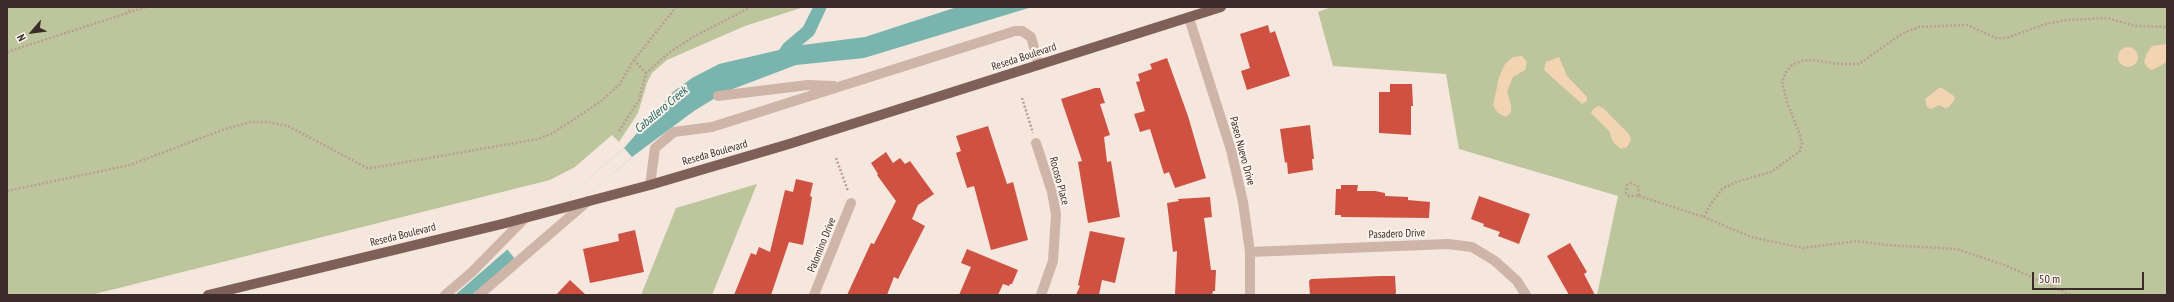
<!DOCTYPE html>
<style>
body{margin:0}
#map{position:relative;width:2174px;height:302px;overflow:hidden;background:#f5e7de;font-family:"PT Sans Narrow",sans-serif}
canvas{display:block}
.frame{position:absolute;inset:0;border:8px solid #3b2c29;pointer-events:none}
.north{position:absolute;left:12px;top:12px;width:40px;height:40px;-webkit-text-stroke:3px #fbf2eb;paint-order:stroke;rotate:242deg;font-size:11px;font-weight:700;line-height:16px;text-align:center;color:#3b2c29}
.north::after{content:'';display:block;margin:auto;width:14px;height:18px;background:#3b2c29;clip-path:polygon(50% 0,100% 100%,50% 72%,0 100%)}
.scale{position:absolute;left:2032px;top:272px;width:112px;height:18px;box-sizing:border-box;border:2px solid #3b2c29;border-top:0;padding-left:5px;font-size:12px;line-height:14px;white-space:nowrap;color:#3b2c29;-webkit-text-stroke:3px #fbf2eb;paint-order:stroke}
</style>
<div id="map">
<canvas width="2174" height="302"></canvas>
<div class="frame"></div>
<div class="north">N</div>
<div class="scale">50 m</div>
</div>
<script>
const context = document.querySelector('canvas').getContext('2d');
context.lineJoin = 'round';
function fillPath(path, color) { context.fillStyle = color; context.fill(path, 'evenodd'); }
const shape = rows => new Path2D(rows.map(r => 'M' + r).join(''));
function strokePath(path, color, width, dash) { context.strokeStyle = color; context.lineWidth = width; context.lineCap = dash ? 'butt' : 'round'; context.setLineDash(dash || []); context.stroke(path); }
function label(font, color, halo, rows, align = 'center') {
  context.font = font + ' "PT Sans Narrow",sans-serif'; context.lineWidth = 4; context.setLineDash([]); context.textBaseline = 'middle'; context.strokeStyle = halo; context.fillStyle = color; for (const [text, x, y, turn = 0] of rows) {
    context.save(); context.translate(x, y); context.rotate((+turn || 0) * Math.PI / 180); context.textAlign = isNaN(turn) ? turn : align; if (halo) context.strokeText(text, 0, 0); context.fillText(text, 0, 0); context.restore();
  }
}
fillPath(shape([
 [7,7,804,7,745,26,667,60,652,73,647,83,638,113,619,142,612,135,575,167,550,180,91,295,7,295],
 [1331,7,2167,7,2167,295,1597,295,1618,196,1459,149,1446,74,1333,66,1318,12],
 [757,184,712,295,641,295,676,208]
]), '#bdc59c');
fillPath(shape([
 [2167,44,2167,62,2152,70,2147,67,2144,62,2147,53,2152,46],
 '2118 57a10 10 0 1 1 20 0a10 10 0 1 1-20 0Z',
 [1522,56,1527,62,1525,70,1513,77,1507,91,1511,105,1511,112,1506,117,1498,113,1493,106,1499,77,1505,64,1513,57],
 [1559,57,1567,76,1587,97,1587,101,1582,104,1544,70,1546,62],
 [1939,88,1942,88,1954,96,1955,99,1949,107,1945,108,1939,105,1931,109,1927,107,1925,99],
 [1598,106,1603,108,1629,134,1631,140,1627,147,1621,149,1614,143,1611,138,1610,132,1591,113,1593,109]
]), '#f2d4b2');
fillPath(shape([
 [813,7,827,7,814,35,802,45,865,37,957,7,1032,7,864,58,796,65,725,92,694,111,632,157,472,295,455,295,624,148,673,92,692,78,719,64,779,50,784,43,803,27]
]), '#7ab4af');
fillPath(shape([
 [624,148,632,157,515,259,507,249]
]), '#f5e7de');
fillPath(shape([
 [1268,25,1270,33,1275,31,1290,76,1247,90,1241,71,1250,68,1240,34],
 [1167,58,1188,116,1206,178,1175,188,1169,172,1164,174,1150,129,1140,132,1134,114,1145,111,1136,82,1140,81,1138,74,1152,69,1150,64],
 [1390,84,1412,84,1413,106,1411,106,1411,135,1379,133,1379,92,1390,92],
 [1095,88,1100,88,1105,103,1100,104,1110,135,1104,137,1107,162,1111,161,1120,217,1088,223,1078,162,1082,161,1061,99],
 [1310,125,1314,159,1312,159,1313,170,1288,174,1287,162,1285,163,1280,129],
 [988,126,1007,184,1013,182,1028,240,991,250,974,186,967,188,956,153,961,151,956,136],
 [886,152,893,163,900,158,905,164,910,161,934,194,918,205,912,219,925,226,898,279,894,277,887,295,847,295,871,243,874,244,896,201,877,175,878,174,871,163],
 [796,179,813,183,810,196,812,197,810,210,803,245,789,242,771,295,734,295,751,253,756,255,759,247,770,252,785,190,793,192],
 [1341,185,1358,185,1357,191,1375,191,1385,193,1385,196,1408,197,1408,200,1430,202,1429,218,1341,217,1341,215,1335,215,1336,189,1341,189],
 [1479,196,1530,214,1519,244,1498,236,1500,232,1483,226,1484,224,1471,219],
 [1210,197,1212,217,1204,218,1211,270,1216,270,1215,291,1213,291,1212,295,1175,295,1177,251,1173,252,1167,203,1179,201,1178,199],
 [635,230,644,272,590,283,583,249,619,241,618,234],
 [1090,231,1125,238,1115,283,1102,280,1099,295,1076,295,1080,286,1078,285],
 [1570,243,1587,272,1584,274,1595,295,1569,295,1547,256],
 [967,249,1018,270,1012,284,1010,284,1009,286,1003,284,998,295,959,295,971,267,961,263],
 [1380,276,1395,276,1396,293,1394,295,1310,295,1309,281,1311,279],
 [570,280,586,295,556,295]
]), '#cf5141');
strokePath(shape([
 [126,14,132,7],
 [7,52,146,7],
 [634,60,646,73],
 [1022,98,1033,133],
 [619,131,639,100,646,73,670,52,693,37,751,7],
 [836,158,848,191],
 [1630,183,1638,186,1639,196,1629,196,1626,193,1627,185,1630,183],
 [7,191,130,165,225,129,250,122,268,122,288,126,367,168,372,168,538,139,553,133,600,102,619,85,634,60,676,7],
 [1639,196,1704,217,1751,237,1803,248,1857,241,1886,245,1957,249,2007,266,2071,295],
 [1704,217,1710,205,1722,189,1736,182,1771,172,1800,151,1802,143,1800,135,1787,102,1782,82,1786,72,1792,65,1801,61,1812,60,1839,64,1859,64,1903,33,1919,27,1967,25,1996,38,2006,38,2046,24,2067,20,2107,18,2136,26,2167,27]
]), '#ba9e92', 2.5, [2, 2]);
strokePath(shape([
 [1189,18,1231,150,1243,202,1250,252,1250,295],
 [718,96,808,85,834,86],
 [1036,143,1052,192,1056,214,1053,261,1041,295],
 [650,185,655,148,674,132,712,127,1015,31,1022,31,1031,37,1039,65],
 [1250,252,1448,244,1472,247,1495,261,1517,281,1526,295],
 [445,295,472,272,526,217],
 [479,295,588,201],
 [814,295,851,203]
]), '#ceb5a8', 10);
strokePath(shape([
 [208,295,502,224,650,185,789,144,1221,7]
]), '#7e6059', 10);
label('11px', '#3b2c29', '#fbf2eb', [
 ["Reseda Boulevard",1024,57,-18],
 ["Paseo Nuevo Drive",1242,151,75],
 ["Reseda Boulevard",715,153,-16],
 ["Rocoso Place",1059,181,75],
 ["Pasadero Drive",1397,234,-2],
 ["Reseda Boulevard",403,235,-14],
 ["Palomino Drive",822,245,-68]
]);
label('italic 12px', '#1a605c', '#fbf2eb', [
 ["Caballero Creek",661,110,-40]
]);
</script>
